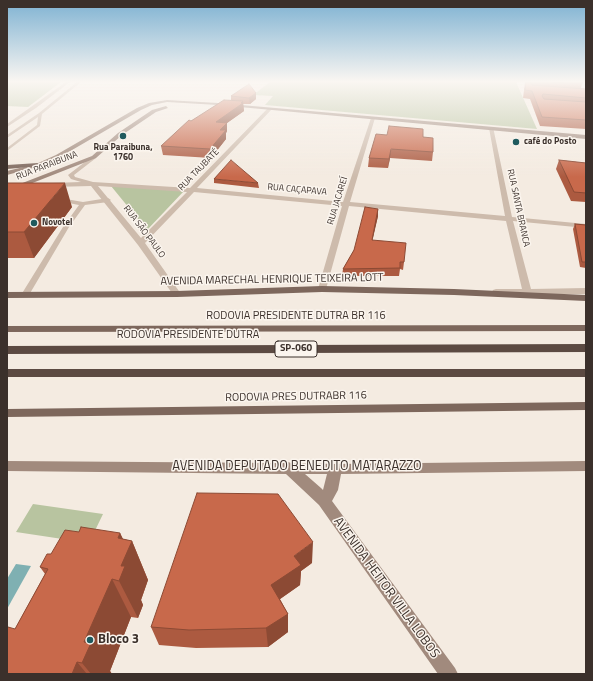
<!DOCTYPE html>
<meta charset="utf-8">
<style>
body{margin:0}
#map{position:relative;width:593px;height:681px;overflow:hidden;background:#f4ebe1;font-family:"Titillium Web",sans-serif}
canvas{display:block}
.frame{position:absolute;inset:0;border:8px solid #3b302b;pointer-events:none}
</style>
<div id="map">
<canvas width="593" height="681"></canvas>
<div class="frame"></div>
</div>
<script>
const context = document.querySelector('canvas').getContext('2d');
context.lineJoin = 'round';
function fillPath(path, color) { context.fillStyle = color; context.fill(path, 'evenodd'); }
const shape = rows => new Path2D(rows.map(r => 'M' + r).join(''));
function strokePath(path, color, width, dash) { context.strokeStyle = color; context.lineWidth = width; context.lineCap = dash ? 'butt' : 'round'; context.setLineDash(dash || []); context.stroke(path); }
function label(font, color, halo, rows, align = 'center') {
  context.font = font + ' "Titillium Web",sans-serif'; context.lineWidth = 3; context.setLineDash([]); context.textBaseline = 'middle'; context.strokeStyle = halo; context.fillStyle = color; for (const [text, x, y, turn = 0] of rows) {
    context.save(); context.translate(x, y); context.rotate((+turn || 0) * Math.PI / 180); context.textAlign = isNaN(turn) ? turn : align; if (halo) context.strokeText(text, 0, 0); context.fillText(text, 0, 0); context.restore();
  }
}
fillPath(shape([
 [7,82,61,82,28,107,7,106],
 [270,82,516,82,537,129,265,105,273,96,253,95],
 [111,186,184,191,147,230],
 [33,504,103,514,89,543,16,532]
]), '#b8c4a0');
fillPath(shape([
 [16,564,31,566,7,609,7,579]
]), '#7fb0b2');
fillPath(shape([
 [66,82,70,82,36,108,7,127,7,124,66,82],
 [77,82,81,82,42,114,40,126,7,151,7,148,37,125,38,117,7,138,7,135,39,113,77,82],
 [60,198,83,202,108,198,111,200,108,202,85,205,69,227,29,295,25,297,22,297,21,295,63,227,79,205,58,201,57,200,60,198]
]), '#cdbbac');
fillPath(shape([
 [268,108,272,109,197,188,343,202,371,118,373,117,375,118,350,202,505,216,489,128,493,127,512,217,586,224,586,228,513,221,531,289,586,288,586,294,493,294,492,292,493,290,496,289,522,289,506,221,349,206,326,289,325,291,319,291,318,289,342,206,194,192,145,243,181,294,177,297,174,296,138,245,91,186,52,187,49,185,52,183,81,182,71,179,68,175,94,155,96,156,96,158,74,175,75,177,93,182,190,188,268,108],
 [98,186,187,192,141,238,98,186]
]), '#cdbbac');
fillPath(shape([
 [167,100,218,103,586,135,586,139,218,105,167,102,152,105,141,110,60,157,40,166,7,175,7,171,36,164,56,155,137,108,149,103,167,100],
 [166,106,168,108,156,112,122,135,96,158,7,193,7,189,92,156,118,133,152,110,166,106],
 [7,461,283,463,287,462,292,463,335,464,586,461,586,471,341,474,338,490,332,501,455,668,458,674,438,674,319,505,286,474,7,471,7,461],
 [305,474,327,474,323,490,321,488,305,474]
]), '#a18a7d');
fillPath(shape([
 [38,163,41,165,40,166,7,169,7,165,38,163],
 [322,286,454,289,586,295,586,301,454,295,322,292,177,297,7,298,7,292,177,291,322,286],
 [586,325,586,331,7,332,7,326,586,325],
 [586,402,586,410,7,417,7,409,586,402]
]), '#7d675c');
fillPath(shape([
 [586,344,586,352,7,354,7,346,586,344],
 [7,369,586,369,586,377,7,377,7,369]
]), '#5c4a42');
fillPath(shape([
 [525,82,582,82,582,84,581,88,586,89,586,129,540,126,530,99,523,98],
 [256,93,256,99,250,104,243,104,244,111,227,123,227,131,226,133,226,139,211,158,163,155,161,146,191,121,231,100,231,96],
 [423,137,433,152,432,161,390,158,388,168,368,167,369,158],
 [559,160,586,163,586,202,571,201,556,169],
 [214,179,258,183,259,188,214,183],
 [7,183,72,207,34,258,7,258],
 [378,209,378,216,372,240,404,262,403,270,400,269,399,276,342,276,343,269],
 [575,224,586,225,586,268,580,267,573,229],
 [79,532,120,533,123,539,132,541,148,580,141,600,143,605,138,618,131,617,110,671,112,674,7,674,15,629,45,574,40,567,51,554],
 [312,563,301,571,300,585,280,599,288,614,288,632,268,647,196,648,159,645,151,627]
]), '#ac5a40');
fillPath(shape([
 [256,93,256,99,250,104,249,98],
 [243,101,244,111,227,123,227,131,226,133,226,139,211,158,210,149,220,130,216,122],
 [391,149,390,158,388,168,389,159],
 [65,183,72,207,34,258,24,232],
 [378,209,378,216,371,247,372,240],
 [120,533,128,550,132,541,148,580,141,600,143,605,138,618,119,581,121,566,118,538],
 [313,542,312,563,301,571,300,585,273,604,271,585,294,556],
 [112,579,131,617,110,671,112,674,91,674,82,663,84,642],
 [288,614,288,632,268,647,266,628],
 [77,662,87,674,72,674]
]), '#8c4a34');
const building = shape([
 [526,82,530,82,532,85,586,89,586,98,543,94,542,96,544,99,586,102,586,120,542,117,532,91,525,90,526,82],
 [552,82,582,82,582,84,552,82],
 [249,84,256,93,249,98,231,96,249,84],
 [224,100,243,101,241,103,243,103,216,122,227,123,220,130,226,130,210,149,161,146,189,120,191,121,224,100],
 [389,126,423,129,423,137,433,138,433,152,391,149,389,159,369,158,376,134,387,135,389,126],
 [231,160,258,183,214,179,231,160],
 [559,160,586,163,586,193,574,192,559,160],
 [7,183,65,183,24,232,7,232,7,183],
 [365,207,378,209,372,240,406,243,404,262,400,262,400,268,343,269,354,250,365,207],
 [575,224,586,225,586,262,582,262,575,224],
 [197,493,278,494,313,542,294,556,301,565,271,585,288,614,266,628,189,630,151,627,197,493],
 [81,527,120,533,118,538,132,541,121,566,125,566,119,581,112,579,84,642,91,643,82,663,77,662,72,674,7,674,7,629,8,627,15,629,48,569,40,567,47,554,51,554,65,530,79,532,81,527]
]);
fillPath(building, '#c8694b');
strokePath(building, '#8c4a34', 1);
const sky = context.createLinearGradient(0, 0, 0, 177);
sky.addColorStop(0, '#7eb2d2');
sky.addColorStop(0.46, '#faf6f2');
sky.addColorStop(1, '#faf6f200');
context.fillStyle = sky;
context.fillRect(0, 0, 593, 177);
for (const [x, y, r, color] of [
 [123,136,4,"#1f5a5e"],
 [516,142,4,"#1f5a5e"],
 [34,223,4,"#1f5a5e"],
 [90,640,4,"#1f5a5e"]
]) { const dot = new Path2D(); dot.arc(x, y, r, 0, 2 * Math.PI); context.fillStyle = color; context.fill(dot); strokePath(dot, '#fbf5ee', 1.5); }
label('bold 9px', '#3b302b', '#fbf5ee', [
 ["café do Posto",524,142],
 ["Rua Paraibuna,",123,148,"center"],
 ["1760",123,158,"center"],
 ["Novotel",42,223]
], 'left');
label('9px', '#3b302b', '#fbf5ee', [
 ["RUA PARAIBUNA",47,166,-21],
 ["RUA TAUBATÉ",199,170,-46],
 ["RUA CAÇAPAVA",297,190,5],
 ["RUA JACAREÍ",338,201,-73],
 ["RUA SANTA BRANCA",518,208,78],
 ["RUA SÃO PAULO",144,232,53]
]);
for (const [x, y, w] of [
 [296,349,42]
]) { const box = new Path2D(); box.roundRect(x - w / 2, y - 8, w, 16, 3); context.fillStyle = '#fbf5ee'; context.fill(box); strokePath(box, '#3b302b', 1); }
label('bold 10px', '#3b302b', null, [
 ["SP-060",296,349]
]);
label('11px', '#3b302b', '#fbf5ee', [
 ["AVENIDA MARECHAL HENRIQUE TEIXEIRA LOTT",272,280,-1],
 ["RODOVIA PRESIDENTE DUTRA BR 116",296,316],
 ["RODOVIA PRESIDENTE DUTRA",188,335],
 ["RODOVIA PRES DUTRABR 116",296,397,-1]
]);
label('13px', '#3b302b', '#fbf5ee', [
 ["AVENIDA DEPUTADO BENEDITO MATARAZZO",297,467],
 ["AVENIDA HEITOR VILLA LOBOS",386,588,54]
]);
label('bold 13px', '#3b302b', '#fbf5ee', [
 ["Bloco 3",98,640]
], 'left');
</script>
